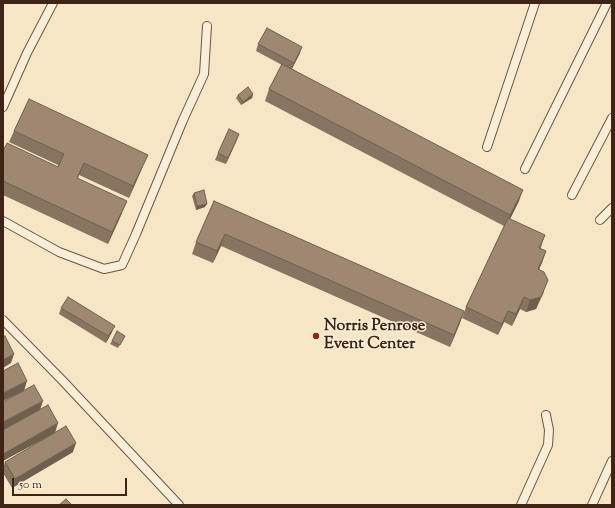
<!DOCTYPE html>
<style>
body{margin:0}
#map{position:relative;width:615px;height:508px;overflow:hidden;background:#f6e6c5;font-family:"Sorts Mill Goudy",serif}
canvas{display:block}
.frame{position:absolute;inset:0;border:4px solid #3e2316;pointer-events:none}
.scale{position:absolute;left:12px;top:478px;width:115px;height:18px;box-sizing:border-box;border:2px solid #3e2316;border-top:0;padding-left:5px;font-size:12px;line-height:14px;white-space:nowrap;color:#3e2316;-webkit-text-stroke:3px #f9efd9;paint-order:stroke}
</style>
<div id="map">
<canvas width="615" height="508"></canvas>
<div class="frame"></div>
<div class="scale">50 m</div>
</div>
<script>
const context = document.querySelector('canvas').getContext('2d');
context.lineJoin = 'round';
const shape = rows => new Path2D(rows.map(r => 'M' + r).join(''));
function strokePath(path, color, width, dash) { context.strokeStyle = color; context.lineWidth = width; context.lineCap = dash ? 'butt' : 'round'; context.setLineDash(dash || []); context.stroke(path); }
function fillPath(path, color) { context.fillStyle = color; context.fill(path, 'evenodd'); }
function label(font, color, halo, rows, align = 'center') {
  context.font = font + ' "Sorts Mill Goudy",serif'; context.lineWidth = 3; context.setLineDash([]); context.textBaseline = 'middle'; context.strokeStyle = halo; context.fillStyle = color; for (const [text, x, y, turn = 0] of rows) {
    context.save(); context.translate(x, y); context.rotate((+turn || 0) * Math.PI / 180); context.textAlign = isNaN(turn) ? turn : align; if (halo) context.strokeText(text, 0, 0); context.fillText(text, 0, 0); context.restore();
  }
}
const service = shape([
 [3,107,27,53,53,3],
 [487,147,535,3],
 [525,169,607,3],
 [572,195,612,118],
 [600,220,612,208],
 [3,221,59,252,104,269,122,265,136,234,183,120,204,74,207,26],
 [3,320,62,380,179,505],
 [521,505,548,445,549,430,546,415],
 [592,505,612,461]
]);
strokePath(service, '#6c5442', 10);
strokePath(service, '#f9efd9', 8);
fillPath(shape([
 [258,44,300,53,292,69,519,201,510,219,540,248,546,251,539,270,544,292,536,309,526,312,520,309,512,326,504,322,498,335,462,318,466,307,504,226,265,101,269,89,282,65,256,51],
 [253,94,252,98,241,105,236,98,238,95],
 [14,131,143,166,129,198,79,175,78,178,122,213,108,244,3,195,3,151,58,167,58,165,9,142],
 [239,134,226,164,215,160,218,153],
 [194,193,205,207,196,210,192,196],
 [214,201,460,323,450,347,221,246,213,263,192,254,196,242],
 [61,308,112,332,106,343,59,314],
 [125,336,118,348,110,344,112,341],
 [73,452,12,488,3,473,3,468,5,462]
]), '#887561');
fillPath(shape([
 [302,47,300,53,291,70,294,63],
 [253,94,252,98,241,105,243,102],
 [239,134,237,140,226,164,228,158],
 [148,155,143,166,129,198,133,186],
 [84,163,79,175,72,190,77,178],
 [523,190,519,201,506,227,510,215],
 [127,201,122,213,108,244,112,232],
 [207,204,205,207,196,210,197,206],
 [225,234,221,246,213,263,217,251],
 [545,235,541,247,534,260,539,248],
 [546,251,542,263,533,281,538,269],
 [548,280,536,309,526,312,530,300],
 [524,297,520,309,512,326,516,314],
 [464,311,460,323,450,347,454,335],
 [508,311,504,322,498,335,502,324],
 [115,326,112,332,106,343,108,336],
 [14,354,11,363,3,368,3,360],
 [27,381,24,391,3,401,3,393],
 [43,401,40,410,3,430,3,422],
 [58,423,55,433,3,461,3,454],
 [76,443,73,452,12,488,15,479]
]), '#6f5f4f');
const building = shape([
 [267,28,302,47,294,63,258,44,267,28],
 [282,64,523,190,510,215,269,89,282,64],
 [248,87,253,94,243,102,238,95,248,87],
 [29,99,148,155,133,186,84,163,77,178,127,201,112,232,3,181,3,151,7,143,58,167,64,154,14,131,29,99],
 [229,129,239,134,228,158,218,153,229,129],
 [204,190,207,204,197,206,194,193,204,190],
 [214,201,464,311,454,335,225,234,217,251,196,242,214,201],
 [508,218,545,235,539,248,546,251,538,269,544,272,548,280,541,297,530,300,524,297,516,314,508,311,502,324,466,307,508,218],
 [68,297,115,326,108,336,61,308,68,297],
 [117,331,125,336,120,345,112,341,117,331],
 [5,336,14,354,3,360,3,337,5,336],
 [18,363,27,381,3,393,3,371,18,363],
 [34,385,43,401,3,422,3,402,34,385],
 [48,405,58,423,3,454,3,430,48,405],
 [66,426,76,443,15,479,5,462,66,426],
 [66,499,72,505,59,505,66,499]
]);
fillPath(building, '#9e8871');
strokePath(building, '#6f5f4f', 1);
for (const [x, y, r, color] of [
 [316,336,4,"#8f2418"]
]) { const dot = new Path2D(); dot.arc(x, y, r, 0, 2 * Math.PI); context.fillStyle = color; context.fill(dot); strokePath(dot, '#f9efd9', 1.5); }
label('bold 16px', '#3e2316', '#f9efd9', [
 ["Norris Penrose",324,327],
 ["Event Center",324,345]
], 'left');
</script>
